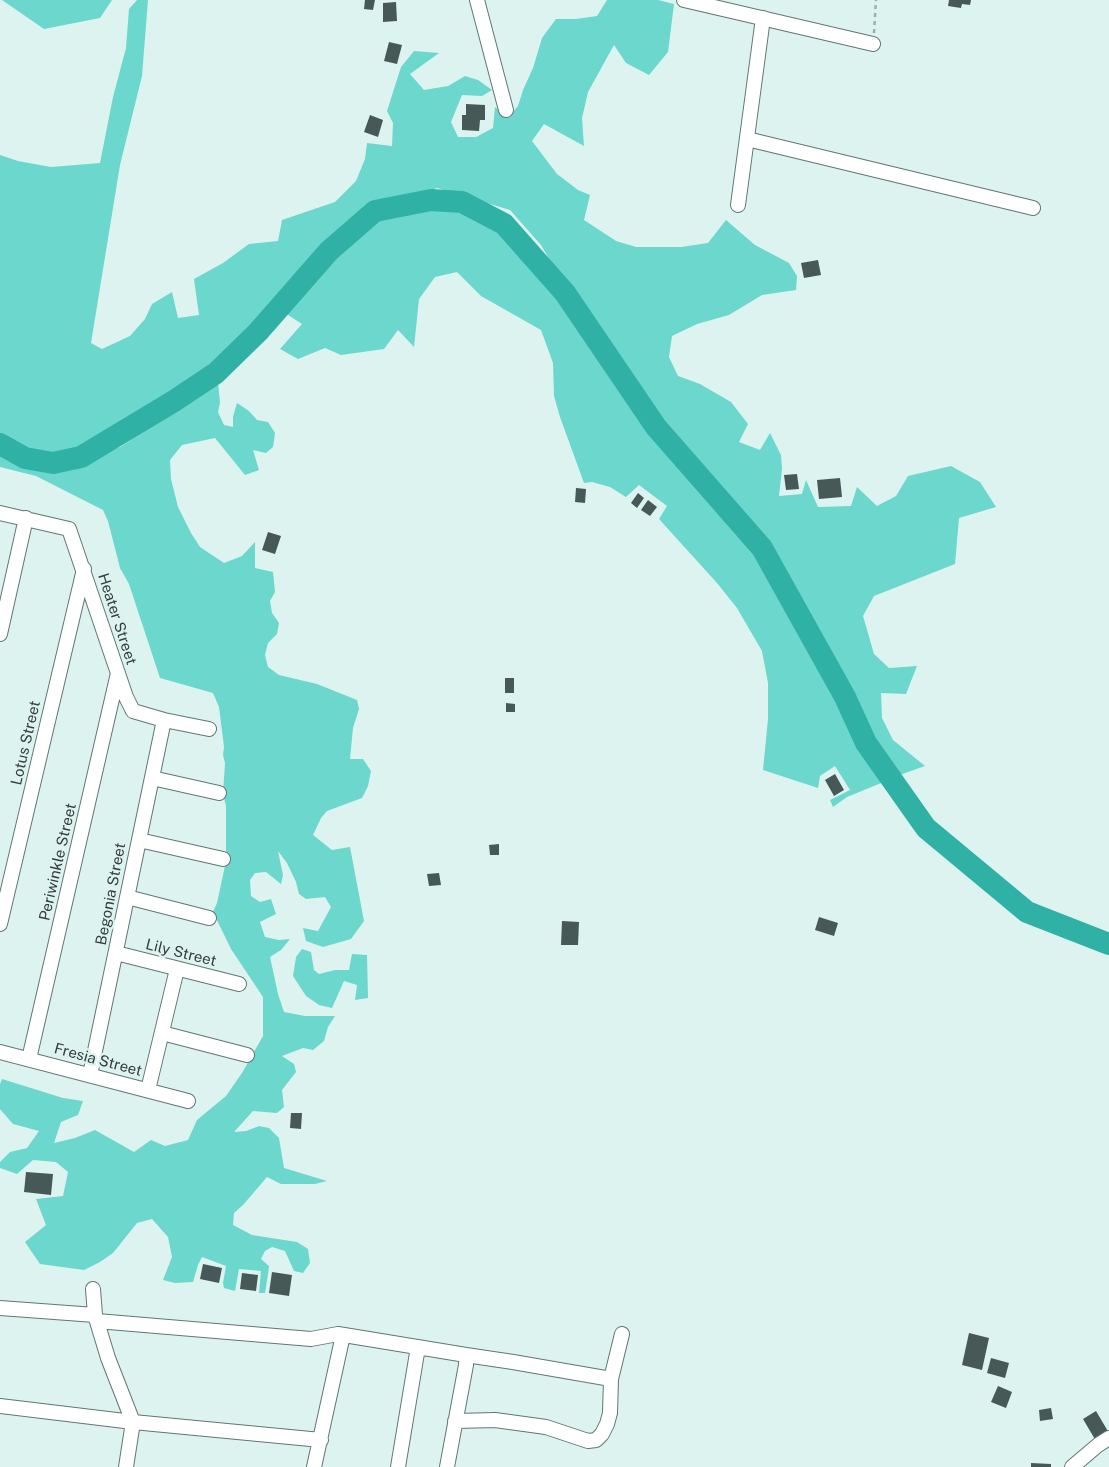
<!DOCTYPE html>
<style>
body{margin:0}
canvas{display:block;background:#ddf3f0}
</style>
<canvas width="1109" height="1467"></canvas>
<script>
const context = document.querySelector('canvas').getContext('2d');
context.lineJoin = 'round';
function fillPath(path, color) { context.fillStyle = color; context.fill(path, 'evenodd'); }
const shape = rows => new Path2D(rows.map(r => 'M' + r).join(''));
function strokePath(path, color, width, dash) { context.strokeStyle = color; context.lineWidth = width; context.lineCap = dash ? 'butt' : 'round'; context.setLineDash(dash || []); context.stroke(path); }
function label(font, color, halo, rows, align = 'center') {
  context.font = font + ' "Public Sans",sans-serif'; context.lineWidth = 5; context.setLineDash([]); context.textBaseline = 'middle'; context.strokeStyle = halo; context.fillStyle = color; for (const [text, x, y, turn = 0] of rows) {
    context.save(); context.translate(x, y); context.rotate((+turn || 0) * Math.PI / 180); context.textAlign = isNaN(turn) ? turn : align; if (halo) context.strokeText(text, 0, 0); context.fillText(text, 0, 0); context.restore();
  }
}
fillPath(shape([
 [2,0,112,0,100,18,44,29],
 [137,0,148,0,142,76,120,165,91,343,102,349,130,336,145,319,152,304,172,292,178,318,199,315,194,279,223,263,249,244,278,241,282,220,335,202,356,181,365,159,367,143,392,146,393,123,387,111,401,67,414,51,439,53,410,74,424,90,448,86,465,76,478,80,492,90,482,96,462,95,451,122,458,137,476,137,493,128,495,107,508,118,518,106,523,90,533,68,542,38,556,19,576,19,597,16,607,0,658,0,674,4,668,52,649,75,626,63,614,45,588,92,582,118,584,146,544,124,532,141,557,174,578,190,590,195,584,220,616,241,636,247,681,247,708,243,726,220,755,245,789,263,797,276,796,290,762,295,729,315,697,324,672,336,669,357,678,376,700,384,731,402,748,424,739,442,760,450,770,433,781,455,782,469,779,496,802,494,806,480,818,507,851,506,857,487,877,506,896,496,908,476,951,466,980,482,996,507,959,518,955,564,874,596,863,616,874,654,889,668,917,666,906,694,881,693,882,718,893,740,925,766,894,777,878,755,843,687,767,547,718,493,653,415,566,288,541,245,510,210,437,188,420,195,387,199,364,212,337,234,277,298,256,324,215,367,170,395,125,418,92,440,83,449,54,455,26,453,0,438,0,155,18,161,51,167,100,163,113,97,126,48,129,9],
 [466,210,499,227,561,300,624,394,662,444,763,560,846,716,886,781,847,797,833,807,830,800,850,790,835,766,820,776,818,788,763,770,768,719,768,683,762,651,737,608,717,583,659,519,667,506,639,485,626,497,610,487,592,482,584,483,560,417,554,396,553,363,541,330,481,296,457,272,435,277,419,299,414,347,398,330,384,349,341,355,325,348,298,359,280,349,302,324,285,313,327,261,369,224,400,212],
 [218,382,220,403,218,412,224,425,233,427,233,417,237,403,249,411,257,420,268,422,275,433,273,447,266,453,253,450,259,470,245,475,215,438,182,445,170,460,171,479,178,507,191,533,200,547,224,563,242,556,255,542,255,568,273,572,275,592,270,601,272,613,279,623,277,634,268,643,265,655,268,667,279,675,317,684,357,700,359,709,353,728,350,759,363,759,371,771,368,786,362,798,327,811,321,818,313,835,332,850,350,847,364,921,351,939,323,947,306,941,303,928,318,931,331,907,325,897,306,899,299,894,296,882,287,863,278,851,283,875,281,884,266,872,255,873,250,880,251,896,260,902,271,899,276,914,260,922,265,937,279,940,290,939,281,950,270,957,278,994,284,1012,305,1016,335,1016,328,1027,324,1041,313,1050,303,1048,282,1056,294,1064,296,1072,282,1090,284,1107,277,1113,253,1111,234,1132,246,1131,259,1126,269,1128,279,1138,284,1168,327,1181,315,1184,281,1184,267,1177,243,1205,234,1213,233,1225,252,1235,297,1242,308,1249,310,1263,303,1273,294,1271,285,1251,272,1247,265,1251,261,1259,269,1266,268,1274,265,1293,259,1293,261,1271,239,1269,235,1291,224,1288,223,1283,226,1266,202,1257,198,1265,193,1282,175,1283,163,1280,172,1257,168,1237,152,1219,137,1223,113,1253,100,1262,84,1270,40,1264,25,1242,46,1225,36,1199,63,1196,68,1172,56,1162,33,1160,17,1174,0,1168,0,1162,10,1152,27,1148,39,1131,13,1124,0,1109,0,1084,2,1079,63,1098,83,1101,78,1115,61,1122,54,1143,75,1138,95,1130,134,1152,151,1140,165,1146,188,1140,197,1120,226,1096,242,1073,263,1036,263,997,231,949,213,912,217,903,226,861,226,806,223,794,225,763,223,755,224,747,219,707,213,693,160,678,129,584,120,568,108,521,103,510,36,476,0,467,0,452,57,470,120,447,188,403],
 [302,949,311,952,314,970,319,974,335,970,349,970,352,954,367,955,368,998,355,1000,357,985,344,981,332,1008,319,1005,306,996,293,976,296,957]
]), '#6cd7cc');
strokePath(shape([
 [0,444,25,458,53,463,81,457,174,401,216,373,258,332,329,251,375,211,431,200,462,202,504,224,565,293,656,427,762,548,845,697,866,743,926,828,1027,912,1109,944]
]), '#30b1a5', 22);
fillPath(shape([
 [365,0,375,0,373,10,364,9],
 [949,0,971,0,970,5,962,4,961,8,948,6],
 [396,2,397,21,383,22,383,3],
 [389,42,402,45,397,64,384,61],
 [466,104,485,105,485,120,480,120,479,131,462,130,462,115,466,115],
 [370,115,383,120,378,137,364,132],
 [818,260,821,275,804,278,801,263],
 [797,474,799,489,786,490,784,475],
 [840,478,842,497,819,499,817,480],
 [576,488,586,489,585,503,575,502],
 [638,493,644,498,637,508,631,503],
 [648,500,657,507,650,516,641,510],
 [268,532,281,536,275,554,262,550],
 [505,678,514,678,514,693,505,693],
 [506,703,515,704,515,712,506,712],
 [835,774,844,790,834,796,825,780],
 [499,844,499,855,490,855,489,845],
 [439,873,441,885,429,886,427,874],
 [819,917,838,923,834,936,815,930],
 [562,921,579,922,578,945,561,945],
 [291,1113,302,1113,301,1129,290,1128],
 [26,1172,53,1174,51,1195,24,1192],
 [203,1264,222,1268,219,1283,200,1279],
 [272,1272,292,1275,289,1296,269,1293],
 [242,1273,258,1275,256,1291,240,1289],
 [969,1333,989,1338,982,1370,962,1365],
 [991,1358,1009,1363,1005,1378,987,1373],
 [998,1386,1012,1392,1006,1408,991,1402],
 [1051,1408,1053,1419,1040,1421,1039,1410],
 [1096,1411,1109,1433,1096,1441,1083,1419],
 [1031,1463,1051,1464,1051,1467,1031,1467]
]), '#465956');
const minor = shape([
 [477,0,506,110],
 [684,0,873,44],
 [747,139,1033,208],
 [738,205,763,18],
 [0,513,69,529,126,697,133,711,164,720,209,729],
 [0,634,26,518],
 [152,778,219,793],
 [139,840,223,859],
 [127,897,209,918],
 [0,924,84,569],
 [116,953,239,984],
 [162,1033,247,1055],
 [0,1052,188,1101],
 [29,1059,118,673],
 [90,1075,164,720],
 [148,1090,177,969],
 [93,1289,95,1315,108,1358,133,1422,126,1467],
 [0,1308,95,1315],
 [97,1321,311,1339,338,1334,466,1355,466,1365,447,1467],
 [466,1355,513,1362,611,1379],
 [0,1406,133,1422,321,1440],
 [455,1421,495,1420,546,1427,588,1441,596,1440,602,1434,607,1424,610,1413,611,1379,622,1334],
 [314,1467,343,1335],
 [398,1467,418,1347],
 [1072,1467,1098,1445,1109,1438]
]);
strokePath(minor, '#627673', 16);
strokePath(shape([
 [874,33,876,0]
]), '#9cadab', 2.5, [4, 4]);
strokePath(minor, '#fff', 14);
label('15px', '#343d3c', '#ddf3f0', [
 ["Heater Street",117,619,72],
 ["Lotus Street",26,743,-77],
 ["Periwinkle Street",58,862,-77],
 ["Begonia Street",111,894,-79],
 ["Lily Street",181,953,14],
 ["Fresia Street",98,1060,15]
]);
</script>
